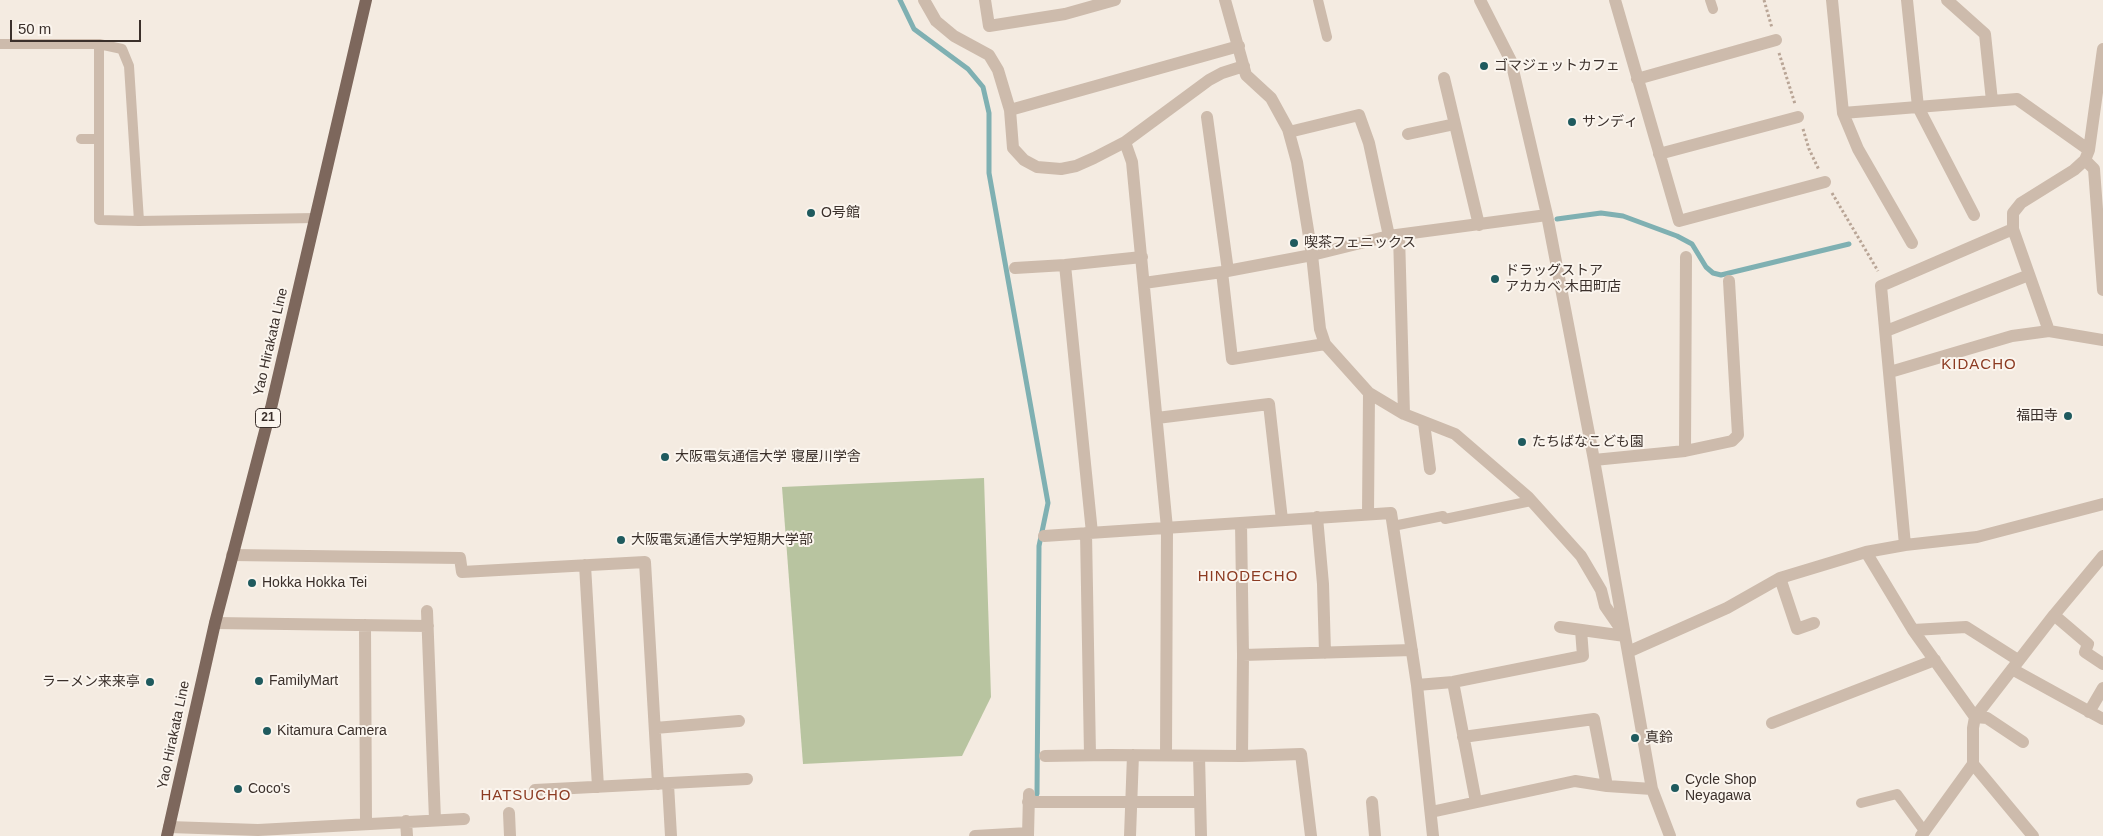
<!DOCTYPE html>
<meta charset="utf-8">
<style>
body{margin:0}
#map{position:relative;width:2103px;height:836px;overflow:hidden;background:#f4ebe1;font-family:Arial,sans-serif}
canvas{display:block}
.scale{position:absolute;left:10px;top:20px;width:131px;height:22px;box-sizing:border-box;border:2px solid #3b302b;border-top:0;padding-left:6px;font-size:15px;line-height:18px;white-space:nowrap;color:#3b302b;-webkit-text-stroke:4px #fbf5ee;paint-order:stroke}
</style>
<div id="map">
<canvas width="2103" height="836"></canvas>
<div class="scale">50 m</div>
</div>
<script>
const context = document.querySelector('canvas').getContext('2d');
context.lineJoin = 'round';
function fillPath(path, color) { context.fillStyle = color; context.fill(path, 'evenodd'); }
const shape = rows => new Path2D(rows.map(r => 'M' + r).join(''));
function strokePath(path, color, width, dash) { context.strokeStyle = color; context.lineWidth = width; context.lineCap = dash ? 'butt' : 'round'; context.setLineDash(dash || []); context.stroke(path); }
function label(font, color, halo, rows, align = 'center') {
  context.font = font + ' Arial,"Noto Sans JP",sans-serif'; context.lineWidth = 4; context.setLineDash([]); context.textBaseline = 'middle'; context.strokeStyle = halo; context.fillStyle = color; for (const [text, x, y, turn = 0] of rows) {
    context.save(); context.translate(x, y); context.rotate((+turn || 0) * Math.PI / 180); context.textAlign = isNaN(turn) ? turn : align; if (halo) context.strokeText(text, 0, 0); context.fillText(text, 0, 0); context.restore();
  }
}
fillPath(shape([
 [984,478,991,697,962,756,803,764,782,487]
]), '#b8c4a0');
strokePath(shape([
 [900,0,914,29,968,69,983,87,989,113,989,173,1048,503,1039,546,1037,794],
 [1557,219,1601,213,1623,216,1677,236,1692,244,1706,267,1713,273,1721,275,1849,244]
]), '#7fb0b2', 5);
strokePath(shape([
 [1764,0,1772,28],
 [1779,53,1795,104],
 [1803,129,1809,149,1819,170],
 [1832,193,1878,271]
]), '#b9a596', 3, [2.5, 2.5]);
strokePath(shape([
 [1318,0,1327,37],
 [1710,0,1713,9],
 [0,44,99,44,122,49,129,66,139,221],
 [99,44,99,220,139,221,315,218],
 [81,139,99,139],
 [1393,526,1443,516,1445,519,1531,501],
 [1861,803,1897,794,1925,832]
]), '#cdbbac', 10);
strokePath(shape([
 [924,0,936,21,954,36,989,55,998,70,1010,110,1013,148,1024,160,1037,167,1061,169,1076,166,1094,158,1125,142,1209,80,1222,73,1244,66],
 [985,0,989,26,1065,14,1115,0],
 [1225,0,1246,75,1271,98,1288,129,1297,162,1312,255,1320,329,1325,344,1369,393,1404,414,1455,434,1528,497,1581,556,1601,590,1605,606,1623,632],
 [1480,0,1511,61,1547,215,1594,460,1652,789,1670,836],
 [1615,0,1679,221,1825,182],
 [1832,0,1843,113,1858,149,1912,243],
 [1907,0,1918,107,1974,215],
 [1947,0,1985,34,1992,101],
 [1444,78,1479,225],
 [1637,79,1776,40],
 [1010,110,1239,46],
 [1843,113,2017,99,2089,150],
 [1207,117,1228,271],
 [1289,132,1359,115,1369,143,1389,236],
 [1408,134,1455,124],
 [1125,142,1132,162,1167,528,1166,755],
 [1659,154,1798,117],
 [2085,160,2094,169,2103,290],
 [1399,235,1404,414],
 [1065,265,1092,533],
 [1015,268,1065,265,1142,257],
 [1222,272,1232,359,1325,344],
 [1144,283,1222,272,1312,255,1389,236,1547,215],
 [1886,331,2029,275],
 [2049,331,2013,229,2013,213,2021,203,2074,170,2085,160,2089,150,2103,49],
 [1890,372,2012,336,2049,331,2103,340],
 [1157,418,1269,404,1282,520],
 [1424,423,1430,469],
 [1685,451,1686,257],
 [1594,460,1685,451,1732,441,1738,435,1729,281],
 [1368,514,1369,393],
 [1317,517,1323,584,1325,653],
 [1241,523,1243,655,1242,756],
 [1086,533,1090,755],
 [1044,536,1391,513,1417,685,1433,836],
 [1905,545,1881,286,2013,229],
 [1866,552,1913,630,1975,717,1987,718,2023,742],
 [232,555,460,558,462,572,645,562,658,784],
 [585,565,598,787],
 [1780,578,1797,629,1814,623],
 [427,611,435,820],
 [2054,615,2088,644,2085,652,2103,664],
 [215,623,428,626],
 [365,625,366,823],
 [1560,627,1625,636],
 [1913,630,1966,627,2018,660],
 [1628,652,1727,608,1780,578,1866,552,1905,545,1977,537,2103,504],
 [1243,655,1412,650],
 [2012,669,2103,719],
 [1453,682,1476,802],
 [1417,685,1453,682,1583,656,1581,630],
 [2089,712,2103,688],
 [1772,723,1935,660],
 [655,728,739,721],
 [1463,737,1594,719,1607,786],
 [1045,756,1109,755,1242,756,1301,754,1311,836],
 [1199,756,1201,836],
 [1973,764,2033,836],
 [668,784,671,836],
 [535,790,747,779],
 [1028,802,1199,802],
 [1372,802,1375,836],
 [1431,812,1575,781,1607,786,1652,789],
 [509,813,510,836],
 [406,821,407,836],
 [169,827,258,830,464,819],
 [975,836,1028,833],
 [1028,836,1029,794],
 [1130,836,1133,755],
 [1921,836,1973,764,1973,728,1975,717,2054,615,2103,556]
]), '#cdbbac', 12);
strokePath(shape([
 [167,836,215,623,271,408,366,0]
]), '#7d675c', 12);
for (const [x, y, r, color] of [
 [1484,66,5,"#1f5a5e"],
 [1572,122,5,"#1f5a5e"],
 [811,213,5,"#1f5a5e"],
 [1294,243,5,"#1f5a5e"],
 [1495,279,5,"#1f5a5e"],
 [2068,416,5,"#1f5a5e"],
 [1522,442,5,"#1f5a5e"],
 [665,457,5,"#1f5a5e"],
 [621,540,5,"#1f5a5e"],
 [252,583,5,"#1f5a5e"],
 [259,681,5,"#1f5a5e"],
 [150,682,5,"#1f5a5e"],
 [267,731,5,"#1f5a5e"],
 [1635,738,5,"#1f5a5e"],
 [1675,788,5,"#1f5a5e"],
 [238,789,5,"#1f5a5e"]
]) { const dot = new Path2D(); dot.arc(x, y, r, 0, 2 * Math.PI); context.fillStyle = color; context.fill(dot); strokePath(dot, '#fbf5ee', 2); }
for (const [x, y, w] of [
 [268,418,25]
]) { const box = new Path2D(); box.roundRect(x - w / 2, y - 9.5, w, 19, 4); context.fillStyle = '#fbf5ee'; context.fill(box); strokePath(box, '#3b302b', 1); }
label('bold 12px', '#3b302b', null, [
 ["21",268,418]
]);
label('14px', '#3b302b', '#fbf5ee', [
 ["ゴマジェットカフェ",1494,66],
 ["サンディ",1582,122],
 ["O号館",821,213],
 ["喫茶フェニックス",1304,243],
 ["ドラッグストア",1505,271],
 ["アカカベ 木田町店",1505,287],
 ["福田寺",2058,416,"right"],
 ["たちばなこども園",1532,442],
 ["大阪電気通信大学 寝屋川学舎",675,457],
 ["大阪電気通信大学短期大学部",631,540],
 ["Hokka Hokka Tei",262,583],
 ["FamilyMart",269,681],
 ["ラーメン来来亭",140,682,"right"],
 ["Kitamura Camera",277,731],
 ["真鈴",1645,738],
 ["Cycle Shop",1685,780],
 ["Neyagawa",1685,796],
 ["Coco's",248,789]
], 'left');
label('14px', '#3b302b', '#fbf5ee', [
 ["Yao Hirakata Line",271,342,-77],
 ["Yao Hirakata Line",174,735,-78]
]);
context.letterSpacing = '1px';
label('15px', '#8c3b22', '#fbf5ee', [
 ["KIDACHO",1979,365],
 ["HINODECHO",1248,577],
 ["HATSUCHO",526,796]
]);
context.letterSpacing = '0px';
</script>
